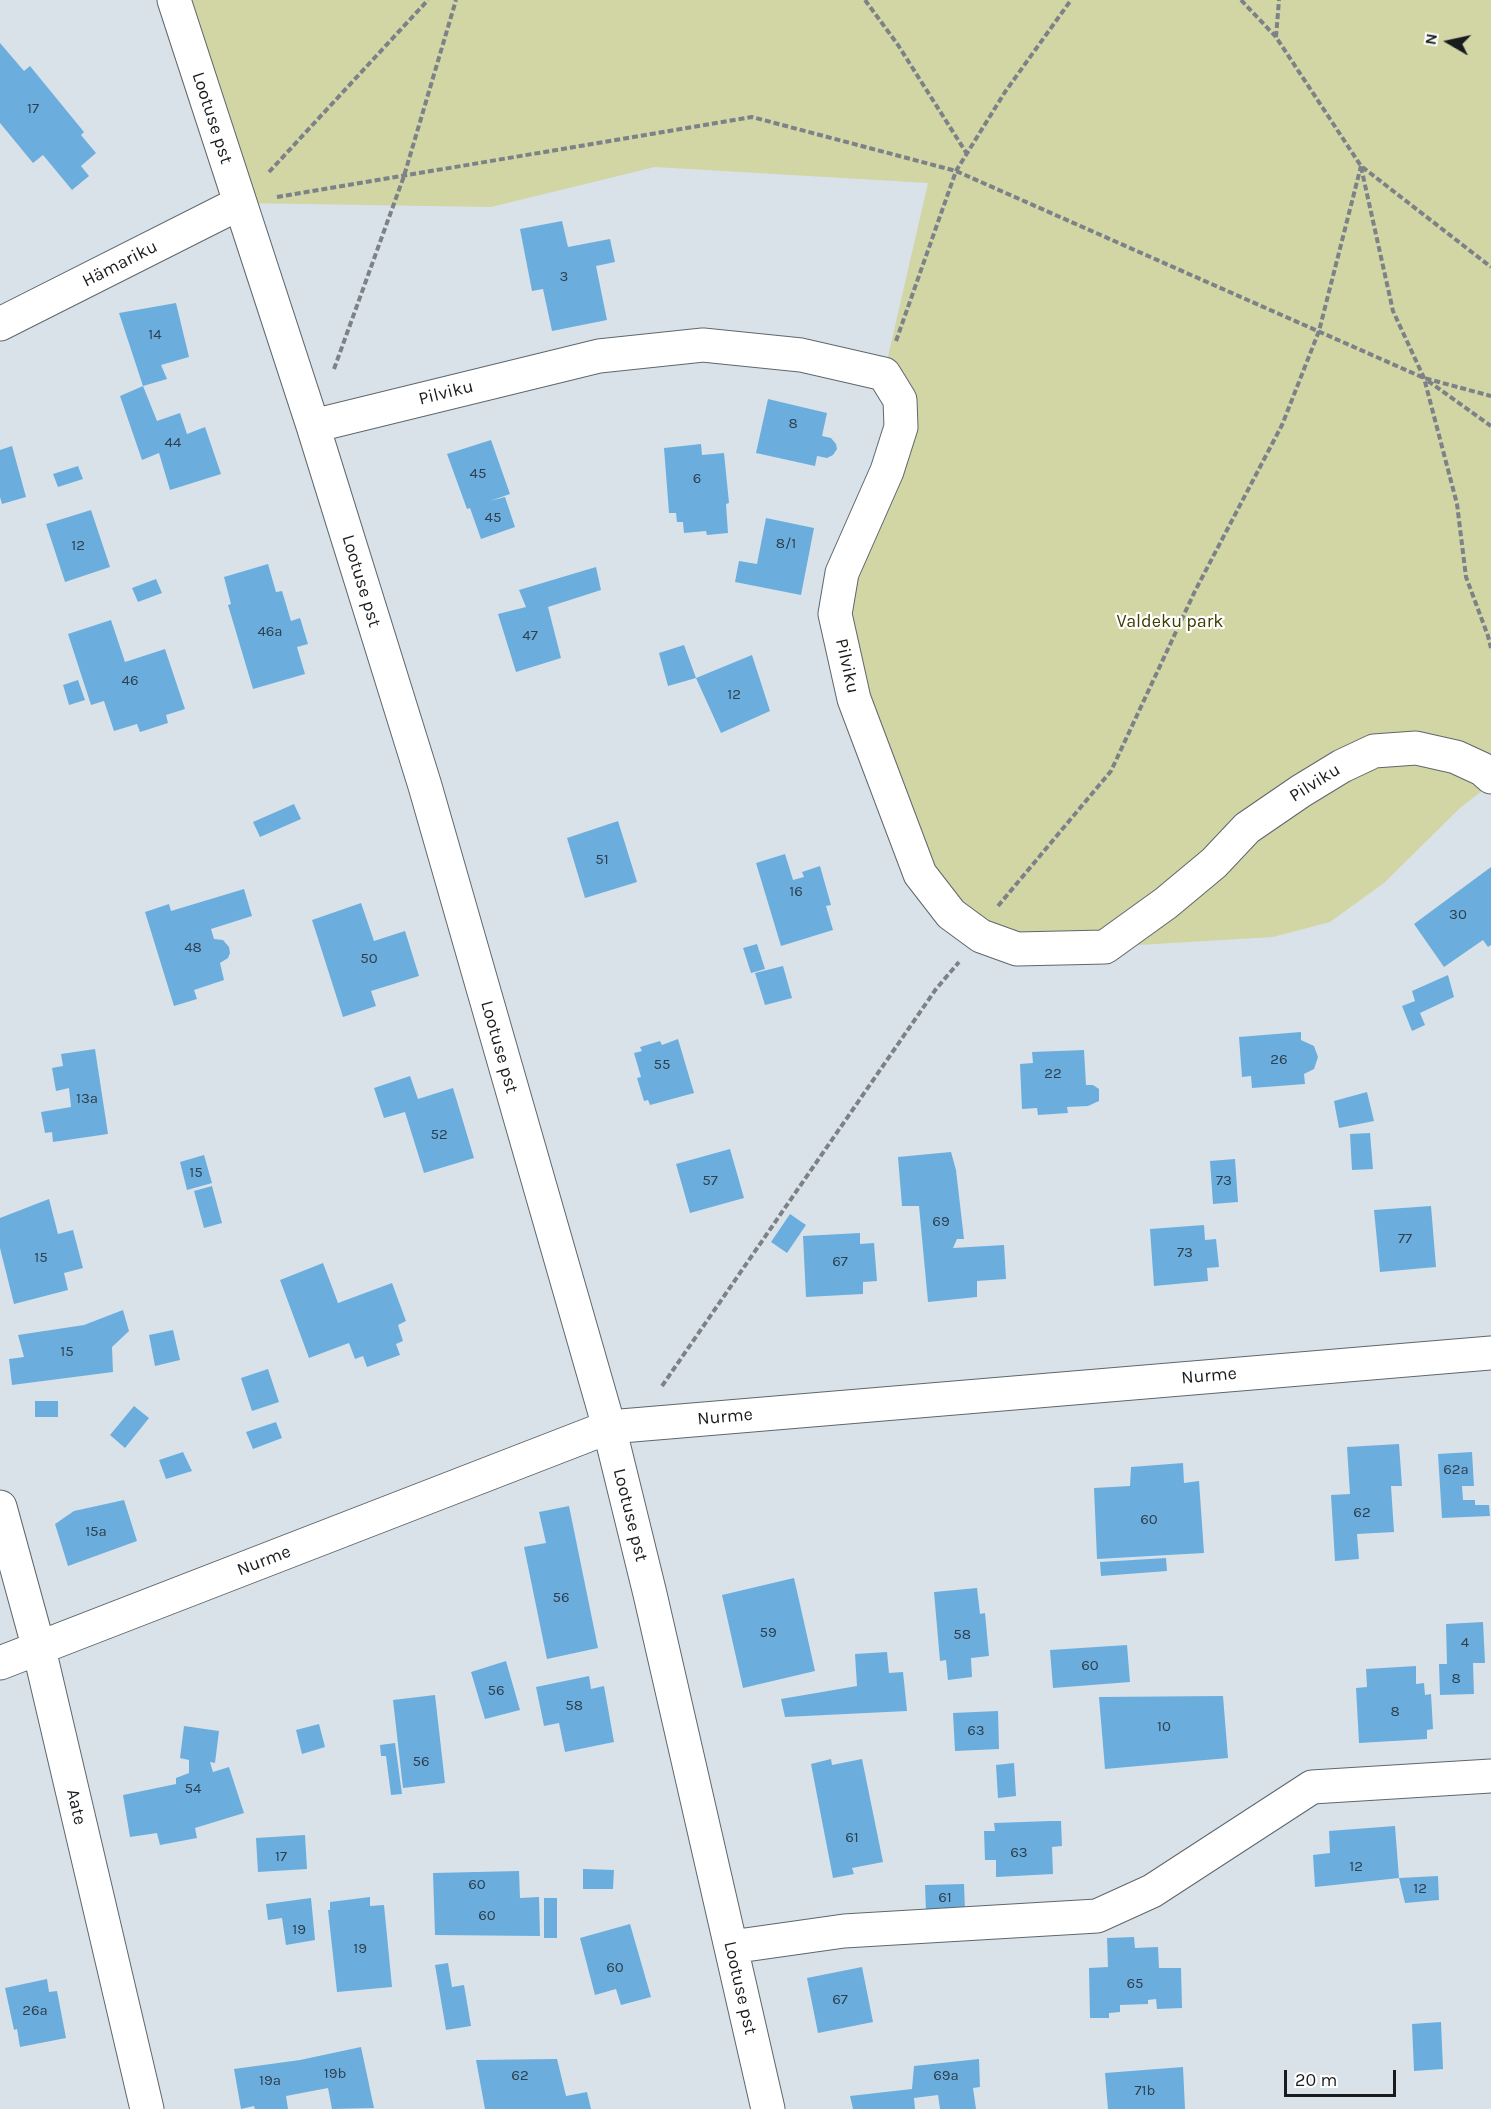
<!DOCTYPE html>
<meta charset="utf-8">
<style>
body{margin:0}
#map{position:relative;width:1491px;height:2109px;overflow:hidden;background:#d9e2e9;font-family:Karla,sans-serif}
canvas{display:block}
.north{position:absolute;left:1419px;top:12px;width:60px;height:60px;-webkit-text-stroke:4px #fff;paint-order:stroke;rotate:279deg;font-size:16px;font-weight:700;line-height:24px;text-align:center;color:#191c1f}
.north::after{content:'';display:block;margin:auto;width:21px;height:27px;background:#191c1f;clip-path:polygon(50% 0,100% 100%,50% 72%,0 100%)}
.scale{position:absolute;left:1284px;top:2070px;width:112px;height:27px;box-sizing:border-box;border:3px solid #191c1f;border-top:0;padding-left:8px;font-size:18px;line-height:21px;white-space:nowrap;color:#191c1f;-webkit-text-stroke:4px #fff;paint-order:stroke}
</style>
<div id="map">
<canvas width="1491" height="2109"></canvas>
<div class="north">N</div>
<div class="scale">20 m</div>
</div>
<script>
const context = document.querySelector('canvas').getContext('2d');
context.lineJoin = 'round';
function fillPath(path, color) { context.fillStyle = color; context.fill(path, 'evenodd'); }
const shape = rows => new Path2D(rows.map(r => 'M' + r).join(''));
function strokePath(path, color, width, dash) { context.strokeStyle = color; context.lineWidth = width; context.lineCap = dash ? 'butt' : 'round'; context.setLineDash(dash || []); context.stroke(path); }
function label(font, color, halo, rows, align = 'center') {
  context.font = font + ' Karla,sans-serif'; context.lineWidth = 4.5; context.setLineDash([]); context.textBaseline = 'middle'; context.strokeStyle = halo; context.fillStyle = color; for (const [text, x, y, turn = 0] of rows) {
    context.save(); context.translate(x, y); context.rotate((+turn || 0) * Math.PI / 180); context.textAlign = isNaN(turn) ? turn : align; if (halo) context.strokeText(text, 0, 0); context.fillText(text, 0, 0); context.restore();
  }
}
fillPath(shape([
 [174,0,1491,0,1491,784,1460,808,1384,883,1330,922,1273,937,1105,947,1017,949,951,914,835,614,887,472,884,374,928,183,655,167,491,207,240,203]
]), '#d2d5a4');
fillPath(shape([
 [0,43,24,71,30,66,84,132,81,135,96,153,81,166,89,176,72,190,43,155,33,163,0,123],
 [562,221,568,247,610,239,615,262,596,266,607,320,552,331,543,289,532,291,520,229],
 [176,303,189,357,161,365,167,379,143,386,119,313],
 [143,386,157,421,180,413,187,434,205,427,221,474,170,490,159,453,142,460,120,396],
 [768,399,827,413,822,436,831,438,836,444,837,449,833,455,827,458,817,456,815,466,756,453],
 [491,440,510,494,490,501,505,497,515,527,481,539,470,508,467,509,447,454],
 [701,444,702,455,724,453,729,503,726,504,728,533,707,535,706,531,684,533,683,522,677,522,676,513,669,513,664,448],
 [12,446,26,497,2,504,0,497,0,450],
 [78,466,83,479,58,487,53,474],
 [91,510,110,567,65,582,46,524],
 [766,518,814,528,801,595,735,582,739,561,757,564],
 [268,564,276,592,282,591,291,621,300,618,308,644,297,647,305,674,253,689,228,605,231,604,224,577],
 [596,567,601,590,548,607,561,658,516,672,498,614,526,607,519,590],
 [156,579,162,593,138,602,132,588],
 [111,620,125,662,165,649,185,709,166,715,168,723,140,732,137,724,114,731,104,701,91,705,68,634],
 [684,645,696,678,668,686,659,653],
 [752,655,770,711,721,733,696,678],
 [78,680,85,700,69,705,63,685],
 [294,804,301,819,260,837,253,822],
 [618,821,637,882,585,898,567,838],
 [785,854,793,880,804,877,802,872,820,866,831,905,826,906,833,930,781,946,756,863],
 [1491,867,1491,945,1488,947,1483,940,1444,967,1414,924],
 [244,889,252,916,211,929,214,939,223,940,229,947,230,953,228,958,220,963,224,980,194,990,197,999,174,1006,145,912,169,904,171,911],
 [361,903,374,941,405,931,419,976,371,991,376,1006,343,1017,312,920],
 [757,944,765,969,751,973,743,948],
 [783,966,792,998,765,1005,755,973],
 [1448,975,1454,997,1420,1013,1425,1025,1412,1031,1402,1006,1415,1001,1412,991],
 [1301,1032,1301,1040,1314,1046,1318,1057,1314,1069,1304,1074,1305,1084,1252,1088,1251,1076,1242,1077,1239,1037],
 [678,1039,694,1093,650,1105,648,1100,644,1101,637,1078,641,1077,634,1053,642,1051,640,1047,660,1041,662,1045],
 [95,1049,108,1134,53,1142,52,1132,45,1133,41,1112,71,1107,69,1088,56,1091,52,1068,63,1066,61,1054],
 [1084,1050,1086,1085,1093,1085,1099,1089,1099,1101,1088,1106,1067,1107,1068,1113,1038,1115,1037,1108,1022,1109,1020,1064,1033,1063,1032,1052],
 [410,1076,418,1099,453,1088,474,1158,424,1173,405,1112,384,1118,374,1088],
 [1367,1092,1374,1121,1339,1128,1334,1101],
 [1370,1133,1373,1169,1352,1170,1350,1134],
 [730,1149,744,1198,690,1213,676,1164],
 [951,1152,956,1170,964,1239,957,1239,953,1248,1004,1245,1006,1279,977,1281,977,1297,928,1302,919,1206,902,1206,898,1157],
 [204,1155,212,1183,187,1190,180,1162],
 [1235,1159,1238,1202,1213,1204,1210,1161],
 [212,1186,222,1223,204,1228,194,1191],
 [49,1199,58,1234,73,1230,83,1268,64,1273,68,1290,14,1304,0,1248,0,1218],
 [1431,1206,1436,1267,1380,1272,1374,1210],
 [790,1214,806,1225,787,1253,771,1242],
 [1204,1225,1205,1240,1216,1239,1219,1267,1207,1268,1208,1281,1154,1286,1150,1229],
 [860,1233,860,1244,874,1243,877,1281,863,1282,863,1294,806,1297,803,1236],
 [323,1263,338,1303,392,1283,406,1321,398,1325,403,1341,396,1344,400,1355,367,1367,363,1356,355,1359,349,1343,309,1358,280,1280],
 [123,1310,129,1331,112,1347,113,1372,12,1385,9,1359,24,1357,18,1335,84,1325],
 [173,1330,180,1360,155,1366,149,1335],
 [268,1369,279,1402,252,1411,241,1378],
 [35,1401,58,1401,58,1417,35,1417],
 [134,1406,149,1418,125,1448,110,1435],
 [276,1422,282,1438,253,1449,246,1432],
 [1399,1444,1402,1486,1391,1486,1394,1532,1357,1534,1359,1559,1335,1561,1331,1495,1350,1494,1347,1447],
 [183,1452,192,1471,166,1479,159,1460],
 [1472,1452,1474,1486,1462,1486,1463,1500,1475,1500,1475,1505,1489,1505,1490,1516,1442,1518,1438,1454],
 [1183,1463,1184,1483,1199,1481,1204,1553,1097,1559,1094,1488,1130,1486,1131,1467],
 [124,1500,137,1541,68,1566,55,1524,74,1511],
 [569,1506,598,1648,547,1659,524,1547,546,1543,539,1512],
 [1166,1558,1167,1571,1101,1576,1100,1562],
 [794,1578,815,1671,743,1688,722,1595],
 [977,1588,980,1614,985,1613,989,1656,971,1658,972,1677,948,1680,946,1660,940,1661,934,1592],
 [1483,1622,1485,1663,1473,1663,1474,1694,1440,1695,1439,1664,1447,1664,1446,1624],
 [1127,1645,1130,1682,1053,1688,1050,1650],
 [887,1652,889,1673,903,1672,907,1711,785,1717,781,1699,857,1686,855,1654],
 [506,1661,520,1710,485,1719,471,1672],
 [1416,1666,1416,1684,1424,1683,1425,1695,1431,1694,1433,1729,1427,1730,1427,1739,1359,1743,1356,1688,1367,1687,1366,1669],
 [589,1676,591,1689,604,1686,614,1742,565,1752,559,1723,544,1726,536,1687],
 [435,1695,445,1783,403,1788,393,1700],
 [1223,1696,1228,1758,1105,1769,1099,1697],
 [998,1711,999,1749,955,1751,953,1713],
 [319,1724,325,1747,302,1754,296,1730],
 [184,1726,219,1731,215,1763,210,1762,213,1772,229,1767,244,1813,195,1828,197,1838,160,1845,157,1833,130,1837,123,1795,176,1784,176,1778,189,1773,189,1760,180,1758],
 [395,1743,402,1794,391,1795,386,1756,381,1756,380,1745],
 [831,1759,832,1765,862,1759,883,1862,852,1868,854,1874,833,1878,811,1764],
 [1014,1763,1016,1796,998,1798,996,1765],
 [1051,1821,1061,1821,1062,1846,1052,1847,1053,1874,996,1877,996,1860,985,1860,984,1831,995,1831,994,1823],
 [1395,1826,1399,1878,1315,1887,1313,1855,1330,1853,1329,1831],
 [305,1835,307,1869,258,1872,256,1838],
 [583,1869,614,1870,613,1889,583,1889],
 [519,1871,520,1898,539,1897,540,1936,435,1935,433,1873],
 [1438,1876,1439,1900,1405,1903,1399,1878],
 [964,1884,965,1910,926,1912,925,1885],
 [370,1897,370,1906,384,1905,392,1987,337,1992,328,1910,330,1910,330,1902],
 [311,1898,315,1940,286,1945,282,1918,268,1920,266,1904],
 [544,1898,557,1898,557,1938,544,1938],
 [630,1924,651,1997,621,2005,616,1989,595,1995,580,1938],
 [1134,1937,1135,1948,1158,1947,1159,1968,1181,1968,1182,2008,1157,2009,1156,1999,1148,2000,1148,2004,1120,2005,1120,2012,1109,2013,1109,2018,1090,2018,1089,1968,1108,1967,1107,1938],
 [448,1963,452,1987,464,1985,471,2026,446,2030,435,1965],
 [862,1967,873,2022,818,2033,807,1978],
 [47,1979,49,1992,57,1991,66,2038,20,2047,17,2029,14,2030,5,1988],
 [1441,2022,1443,2069,1414,2071,1412,2024],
 [361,2047,374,2108,332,2109,328,2088,286,2096,288,2109,255,2109,254,2106,241,2109,234,2069,300,2060],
 [557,2059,566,2096,587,2092,591,2109,485,2109,476,2060],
 [979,2059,980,2087,973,2088,976,2109,940,2109,938,2095,914,2098,915,2109,853,2109,850,2096,912,2089,914,2066],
 [1183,2067,1185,2109,1108,2109,1105,2073]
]), '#6baede');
const minor = shape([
 [174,0,313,426,425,786,609,1427,650,1594,768,2109],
 [0,324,240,203],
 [313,426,599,356,703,345,801,355,884,374,900,400,901,427,887,471,842,573,835,614,854,699,920,874,951,914,981,936,1017,949,1105,947,1166,903,1214,863,1247,828,1301,791,1342,766,1374,751,1416,748,1456,757,1482,769,1491,777],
 [0,1507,39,1649,147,2109],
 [0,1663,609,1427,1491,1353],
 [731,1947,844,1931,1097,1916,1152,1891,1312,1787,1491,1776]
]);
strokePath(minor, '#5f676c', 35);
strokePath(shape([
 [865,0,898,45,967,154],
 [1241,0,1276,37,1361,166,1491,267],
 [1276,37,1279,0],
 [1361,167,1393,311,1424,378,1457,504,1466,577,1488,636,1491,648],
 [269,172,428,0],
 [277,197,752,117,956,171,1424,378,1491,396],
 [896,341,956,171,1005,92,1071,0],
 [334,369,404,176,456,0],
 [1428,381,1491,426],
 [998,906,1111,771,1195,591,1282,425,1319,331,1361,166],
 [662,1386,936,989,959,962]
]), '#7c8287', 4, [6, 3]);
strokePath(minor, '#fff', 33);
label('15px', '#2e404f', null, [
 ["17",33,109],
 ["3",564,277],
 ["14",155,335],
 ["8",793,424],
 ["44",173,443],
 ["45",478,474],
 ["6",697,479],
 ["45",493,518],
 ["8/1",786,544],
 ["12",78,546],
 ["46a",270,632],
 ["47",530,636],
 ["46",130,681],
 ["12",734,695],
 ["51",602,860],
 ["16",796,892],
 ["30",1458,915],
 ["48",193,948],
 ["50",369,959],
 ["26",1279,1060],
 ["55",662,1065],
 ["22",1053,1074],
 ["13a",87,1099],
 ["52",439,1135],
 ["15",196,1173],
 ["57",710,1181],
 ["73",1224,1181],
 ["69",941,1222],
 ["77",1405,1239],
 ["73",1185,1253],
 ["15",41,1258],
 ["67",840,1262],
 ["15",67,1352],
 ["62a",1456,1470],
 ["62",1362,1513],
 ["60",1149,1520],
 ["15a",96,1532],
 ["56",561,1598],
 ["59",768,1633],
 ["58",962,1635],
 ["4",1465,1643],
 ["60",1090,1666],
 ["8",1456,1679],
 ["56",496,1691],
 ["58",574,1706],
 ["8",1395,1712],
 ["10",1164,1727],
 ["63",976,1731],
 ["56",421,1762],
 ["54",193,1789],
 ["61",852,1838],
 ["63",1019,1853],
 ["17",281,1857],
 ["12",1356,1867],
 ["60",477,1885],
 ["12",1420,1889],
 ["61",945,1898],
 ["60",487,1916],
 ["19",299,1930],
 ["19",360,1949],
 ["60",615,1968],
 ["65",1135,1984],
 ["67",840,2000],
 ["26a",35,2011],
 ["19b",335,2074],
 ["62",520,2076],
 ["69a",946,2076],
 ["19a",270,2081],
 ["71b",1145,2091]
]);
label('18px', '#191c1f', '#fff', [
 ["Lootuse pst",212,118,72],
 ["Hämariku",120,264,-27],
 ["Pilviku",446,393,-14],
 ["Lootuse pst",361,581,73],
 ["Pilviku",847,666,77],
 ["Pilviku",1315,783,-32],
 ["Lootuse pst",499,1047,74],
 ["Nurme",1209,1376,-5],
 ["Nurme",725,1417,-5],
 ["Lootuse pst",630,1515,76],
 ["Nurme",264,1561,-21],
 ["Aate",76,1807,77],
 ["Lootuse pst",740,1988,77]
]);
label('18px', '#3c3d00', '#fff', [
 ["Valdeku park",1170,622]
]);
</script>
